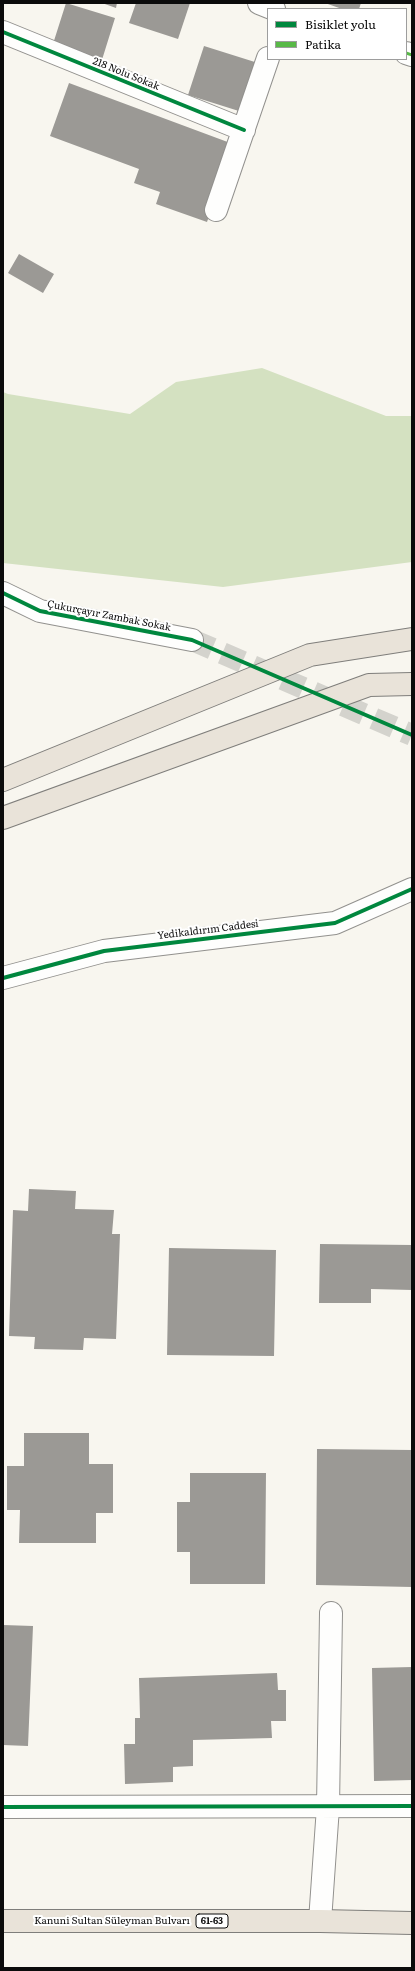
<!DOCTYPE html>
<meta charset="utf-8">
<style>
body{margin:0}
#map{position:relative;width:415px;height:1971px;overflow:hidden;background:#f8f6ef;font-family:Literata,serif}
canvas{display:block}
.frame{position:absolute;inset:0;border:4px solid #0b0b0b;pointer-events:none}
.legend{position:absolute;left:267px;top:8px;width:140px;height:52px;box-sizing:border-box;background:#fff;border:1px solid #9d9d9d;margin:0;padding:5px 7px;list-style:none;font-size:12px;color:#0b0b0b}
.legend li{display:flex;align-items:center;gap:8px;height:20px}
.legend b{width:20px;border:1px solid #9d9d9d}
</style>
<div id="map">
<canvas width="415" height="1971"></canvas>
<div class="frame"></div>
<ul class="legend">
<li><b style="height:5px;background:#00873e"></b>Bisiklet yolu</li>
<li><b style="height:5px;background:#58b947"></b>Patika</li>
</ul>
</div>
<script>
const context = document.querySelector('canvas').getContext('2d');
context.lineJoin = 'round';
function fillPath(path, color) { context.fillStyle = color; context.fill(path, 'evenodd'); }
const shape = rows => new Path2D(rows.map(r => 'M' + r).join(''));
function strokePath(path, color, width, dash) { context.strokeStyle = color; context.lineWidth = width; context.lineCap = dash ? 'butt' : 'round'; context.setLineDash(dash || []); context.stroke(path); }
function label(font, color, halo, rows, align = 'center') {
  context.font = font + ' Literata,serif'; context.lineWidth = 4; context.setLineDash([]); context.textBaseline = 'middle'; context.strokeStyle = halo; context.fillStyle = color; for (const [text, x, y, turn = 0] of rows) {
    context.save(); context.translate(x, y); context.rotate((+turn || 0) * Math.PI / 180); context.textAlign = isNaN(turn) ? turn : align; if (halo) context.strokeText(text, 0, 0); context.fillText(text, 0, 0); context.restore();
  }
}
fillPath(shape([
 [262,368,386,416,412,416,412,562,223,587,3,563,3,392,8,394,130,414,176,382]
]), '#d4e1c1');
fillPath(shape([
 [66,3,115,18,101,63,52,47],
 [102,3,117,3,116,8],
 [136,3,190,3,178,39,129,23],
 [325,3,361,3,359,9,342,9],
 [204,46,258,63,242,112,188,95],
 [69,83,233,144,207,222,156,204,160,192,134,183,139,169,50,136],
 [19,254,54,274,43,293,8,273],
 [29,1189,76,1191,75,1209,114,1210,112,1234,120,1234,116,1339,84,1338,83,1350,34,1349,35,1337,9,1336,13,1210,28,1211],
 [320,1244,412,1245,412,1290,371,1289,371,1303,319,1303],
 [169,1248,276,1250,274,1356,167,1355],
 [24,1433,89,1433,89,1464,113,1464,113,1513,96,1513,96,1543,19,1543,20,1510,7,1510,7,1466,24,1466],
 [317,1449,412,1450,412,1587,316,1585],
 [190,1473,266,1473,265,1584,190,1584,190,1552,177,1552,177,1502,190,1502],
 [3,1625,33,1626,28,1746,3,1745],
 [412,1667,412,1780,374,1781,372,1668],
 [277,1673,278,1690,286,1690,286,1721,271,1721,272,1738,193,1740,193,1766,173,1767,173,1782,125,1784,124,1744,135,1744,135,1718,140,1718,139,1678]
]), '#9b9995');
strokePath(shape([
 [192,640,412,735]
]), '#d4d3cd', 22, [22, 11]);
const minor = shape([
 [259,3,274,9],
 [3,32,244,130],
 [406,53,412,55],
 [216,210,268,58],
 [3,1807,412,1806],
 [320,1921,328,1807,331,1613]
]);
const tertiary = shape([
 [3,593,40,611,192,640],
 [3,978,104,951,335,923,412,889]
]);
const primary = shape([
 [3,780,310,655,412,639],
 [3,818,369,685,412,684],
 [3,1921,320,1921,412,1923]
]);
strokePath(minor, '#92918e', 24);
strokePath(tertiary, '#92918e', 24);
strokePath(primary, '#7f7e7b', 24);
strokePath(minor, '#fefefd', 22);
strokePath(tertiary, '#fefefd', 22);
strokePath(primary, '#e9e3d9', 22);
strokePath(shape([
 [406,53,412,55]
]), '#58b947', 3, [6, 3]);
strokePath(shape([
 [3,32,244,130],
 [3,593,40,611,192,640,412,735],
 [3,978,104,951,335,923,412,889],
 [3,1807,412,1806]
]), '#00873e', 4);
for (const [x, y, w] of [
 [212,1921,32]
]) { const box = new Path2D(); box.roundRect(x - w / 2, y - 7, w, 14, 3); context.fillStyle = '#fff'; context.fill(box); strokePath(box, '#0b0b0b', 1); }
label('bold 9px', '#0b0b0b', null, [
 ["61-63",212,1921]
]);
label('10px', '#0b0b0b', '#fff', [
 ["218 Nolu Sokak",126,74,22],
 ["Çukurçayır Zambak Sokak",109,616,11],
 ["Yedikaldırım Caddesi",208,930,-7],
 ["Kanuni Sultan Süleyman Bulvarı",112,1921]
]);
</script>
